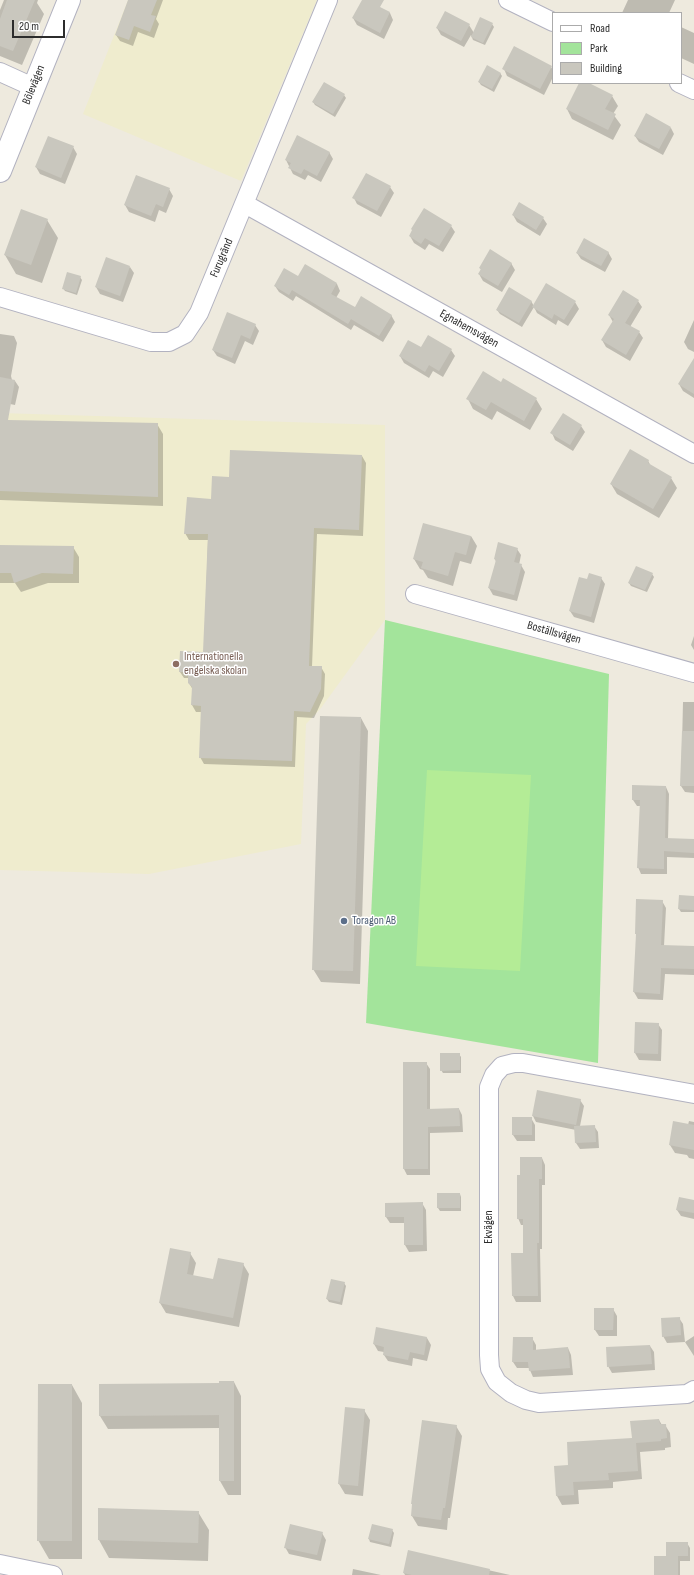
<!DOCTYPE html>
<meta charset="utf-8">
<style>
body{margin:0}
#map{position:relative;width:694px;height:1575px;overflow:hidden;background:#eeeade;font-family:"Sofia Sans Condensed",sans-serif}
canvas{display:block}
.legend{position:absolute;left:552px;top:12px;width:130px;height:72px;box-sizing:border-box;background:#fff;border:1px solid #ababab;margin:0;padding:5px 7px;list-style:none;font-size:12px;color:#2c2c2c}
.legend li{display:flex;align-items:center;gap:8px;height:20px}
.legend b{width:20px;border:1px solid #ababab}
.scale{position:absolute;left:12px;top:20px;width:53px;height:18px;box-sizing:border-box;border:2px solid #2c2c2c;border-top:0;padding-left:5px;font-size:12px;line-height:14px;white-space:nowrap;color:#2c2c2c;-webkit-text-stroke:3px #fff;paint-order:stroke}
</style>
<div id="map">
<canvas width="694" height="1575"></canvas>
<ul class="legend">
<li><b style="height:5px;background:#fff"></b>Road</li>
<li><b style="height:11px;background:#a3e49b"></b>Park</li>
<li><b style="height:11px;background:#c9c7be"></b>Building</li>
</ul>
<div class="scale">20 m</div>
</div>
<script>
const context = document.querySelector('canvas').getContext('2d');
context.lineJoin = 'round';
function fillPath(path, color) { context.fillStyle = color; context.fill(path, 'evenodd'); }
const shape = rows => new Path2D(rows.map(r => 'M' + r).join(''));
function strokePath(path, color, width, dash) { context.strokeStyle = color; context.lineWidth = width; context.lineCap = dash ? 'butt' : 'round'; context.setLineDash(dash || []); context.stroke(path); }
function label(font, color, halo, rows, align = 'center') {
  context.font = font + ' "Sofia Sans Condensed",sans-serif'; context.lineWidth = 3; context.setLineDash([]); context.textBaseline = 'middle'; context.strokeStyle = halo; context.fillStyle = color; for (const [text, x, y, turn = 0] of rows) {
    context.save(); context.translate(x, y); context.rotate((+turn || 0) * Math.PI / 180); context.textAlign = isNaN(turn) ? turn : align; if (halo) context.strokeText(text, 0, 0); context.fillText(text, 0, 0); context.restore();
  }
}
fillPath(shape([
 [128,0,317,0,241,181,83,114],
 [0,413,385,425,385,620,321,708,306,724,301,844,149,874,0,870]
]), '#efecce');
fillPath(shape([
 [385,620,609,674,598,1063,366,1023]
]), '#a3e49b');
fillPath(shape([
 [427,770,531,775,520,971,416,966]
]), '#b4ec96');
fillPath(shape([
 [4,0,38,0,37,3,44,14,22,65,0,56,0,10],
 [130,0,163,0,156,19,159,24,154,38,138,32,133,46,120,41,116,35],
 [363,0,390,13,393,20,384,39,357,25,353,18],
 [628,0,675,0,669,13,622,13],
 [492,24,494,27,485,45,473,40,471,35,464,47,441,35,437,28,469,25,474,33],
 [681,27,694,33,694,64,681,58],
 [551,67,553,70,553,77,544,95,507,76,504,69],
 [500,73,502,76,494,92,481,85,479,82],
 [580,83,587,83,612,96,618,106,613,114,621,125,613,140,572,119,567,109],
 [344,95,346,98,335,117,315,105,313,102],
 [671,128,674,134,663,155,639,142,635,136],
 [73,147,77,154,65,184,40,174,36,167],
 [329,152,333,159,321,182,308,175,305,180,293,174,286,160],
 [390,187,394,193,381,217,357,204,354,198],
 [169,189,173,196,166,213,159,210,155,222,129,212,125,205],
 [513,215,543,218,547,224,540,236,517,222],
 [47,220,58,238,42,283,16,274,5,255],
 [451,226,455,232,443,252,429,244,425,250,414,243,410,236],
 [608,252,612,259,605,272,581,259,577,253],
 [511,263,515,270,502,292,483,281,479,274,481,270,480,268],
 [305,265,337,284,340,291,336,298,355,309,391,315,395,322,383,342,354,325,351,330,296,296,293,301,279,292,275,286,298,278],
 [130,267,134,273,123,302,100,294,96,287],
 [80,277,82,280,77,295,65,291,63,288],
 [531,301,534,306,575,302,579,309,568,326,558,320,556,325,537,313,534,307,522,327,500,314,497,310],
 [638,301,642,307,630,327,639,332,643,338,630,361,606,347,602,340,613,322,609,315],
 [694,320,694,352,688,349,684,342],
 [255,325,259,331,253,345,245,341,235,364,217,356,213,350],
 [0,334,14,336,17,343,11,376,12,380,15,381,19,387,15,405,0,402],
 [421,349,451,350,455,356,443,377,433,371,429,378,404,363,400,356],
 [694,360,694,398,683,391,679,384],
 [501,383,536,399,542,409,530,430,497,411,492,420,473,409,468,399],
 [0,421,157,424,163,434,163,506,0,500],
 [581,426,585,432,573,451,555,440,552,433],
 [362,456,366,463,363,536,317,534,312,667,321,667,325,674,324,696,314,718,297,717,295,767,204,764,200,757,202,712,196,712,192,705,193,690,189,683,189,678,184,678,180,672,204,653,208,540,189,540,185,533,230,478],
 [648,461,651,466,671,478,677,488,659,518,617,494,611,484],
 [471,536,477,546,471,564,460,561,453,586,428,578,423,570,420,569,414,559],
 [0,546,73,547,79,557,79,583,48,583,21,592,15,583,0,583],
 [517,549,521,555,519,565,521,565,525,572,517,601,493,595,489,588,496,562,495,559],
 [652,574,654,577,647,592,631,586,629,583],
 [601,578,605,584,594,623,574,617,570,611,588,581],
 [694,636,694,650,691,645],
 [683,702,694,702,694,793,685,792,681,786],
 [361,718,368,731,360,984,321,982,313,969],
 [666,787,669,794,668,839,694,840,694,858,667,857,667,874,641,874,638,867,641,806,637,806,633,800],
 [694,897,694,912,681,912,679,909],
 [662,901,666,908,664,946,694,947,694,975,665,974,663,1000,638,999,634,992],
 [636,1023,658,1024,662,1030,661,1061,639,1060,635,1053],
 [459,1054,461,1057,461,1073,443,1073,441,1070],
 [404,1063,426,1063,430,1069,430,1110,459,1109,462,1115,463,1132,430,1133,430,1175,407,1175,404,1169],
 [580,1100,584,1106,580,1126,594,1126,598,1132,599,1148,580,1149,576,1143,576,1130,536,1122,533,1116],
 [531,1118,535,1125,535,1141,517,1141,513,1135],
 [689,1121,694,1122,694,1159,689,1158,687,1155,675,1153,670,1145,688,1125],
 [542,1158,545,1165,545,1185,542,1185,542,1249,540,1249,541,1302,516,1302,513,1296,524,1254,524,1225,521,1225,518,1218,521,1176],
 [460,1194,461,1197,461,1211,440,1211,438,1208],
 [694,1201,694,1219,681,1216,677,1210],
 [422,1203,426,1210,427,1251,409,1252,405,1245,405,1223,390,1223,386,1217],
 [190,1253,196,1263,193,1276,214,1280,243,1264,249,1274,239,1327,166,1313,160,1303],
 [344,1283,346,1286,342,1305,329,1302,327,1299],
 [613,1309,617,1316,617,1336,599,1336,595,1330],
 [679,1318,683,1324,685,1342,667,1343,663,1336],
 [694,1336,694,1356,685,1342],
 [427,1338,431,1345,427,1361,413,1358,412,1366,388,1361,384,1355,384,1352,378,1351,374,1344],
 [532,1338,536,1345,536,1350,568,1348,571,1355,573,1375,533,1377,529,1368,517,1368,513,1362],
 [650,1346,654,1352,655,1370,612,1373,608,1366],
 [234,1382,241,1396,241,1495,228,1495,220,1481,220,1428,108,1429,100,1416,220,1384],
 [72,1385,82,1403,82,1559,49,1559,38,1540],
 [346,1408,364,1410,370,1420,363,1496,345,1494,339,1484],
 [659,1420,662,1425,665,1425,670,1433,671,1447,665,1448,665,1450,640,1452,642,1479,613,1482,613,1488,578,1490,579,1504,562,1505,557,1496,555,1467,570,1466,633,1439],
 [456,1426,462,1436,450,1518,448,1518,447,1530,418,1526,412,1516],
 [198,1512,209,1530,208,1561,109,1558,99,1540],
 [392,1530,394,1533,391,1547,370,1542,369,1539],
 [322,1533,326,1540,321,1561,289,1554,285,1547],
 [687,1543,690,1548,690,1561,680,1561,680,1575,655,1575,668,1557],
 [408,1552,510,1575,405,1575,404,1573],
 [353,1569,381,1575,352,1575]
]), '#0003');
fillPath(shape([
 [7,0,35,0,13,51,0,46,0,19],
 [128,0,157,0,151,15,156,16,150,32,134,26,129,40,115,35],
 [362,0,384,0,380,7,390,12,380,33,352,18],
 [445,11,470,24,461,41,436,28],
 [480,17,493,23,483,43,471,37],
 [514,46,552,66,540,89,502,69],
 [487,65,501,73,492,89,478,82],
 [324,82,345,94,333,114,312,102],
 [579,83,589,83,613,95,605,109,616,114,608,130,566,109],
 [646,113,671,127,659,149,634,136],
 [297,135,330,152,317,176,304,169,301,174,288,168,291,163,285,160],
 [48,136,74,146,61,178,35,167],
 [366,173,391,186,377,211,352,198],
 [136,175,170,188,163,207,156,204,151,216,124,205],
 [519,202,544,217,536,230,512,215],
 [424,208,452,225,439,246,425,238,421,244,409,236,412,230,411,229],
 [21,209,48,219,31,265,4,255],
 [584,238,609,252,601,266,576,253],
 [490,249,512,263,498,286,478,274,481,269,479,268],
 [106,257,130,266,120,296,95,287],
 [305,264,337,283,331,294,355,307,361,296,392,315,379,336,351,319,348,324,292,290,289,295,274,286,284,268,298,276],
 [67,272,81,276,76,293,62,289],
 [546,283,576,301,564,320,554,314,552,319,532,307],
 [509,287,532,301,519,323,496,310],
 [623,290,639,300,625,323,640,331,626,355,601,340,614,319,608,315],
 [227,312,256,324,250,339,241,335,232,358,212,350],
 [428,335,452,349,439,371,429,365,425,372,399,356,408,340,421,347],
 [694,358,694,394,678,384],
 [483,371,501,382,503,378,537,398,524,421,491,402,486,410,466,399],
 [0,377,15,380,8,420,158,423,158,497,0,491],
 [563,413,582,425,570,445,550,433],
 [630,449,649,460,648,463,672,477,653,509,610,484],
 [230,450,362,455,359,530,314,528,309,666,322,666,321,689,310,712,294,711,292,761,199,758,201,706,191,705,192,687,188,683,188,672,179,672,180,651,203,652,208,534,184,534,187,497,211,499,212,476,229,477],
 [423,523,471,536,466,555,455,552,448,576,421,568,423,562,413,559],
 [498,542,518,548,514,562,522,564,514,595,488,588,496,560,494,559],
 [0,545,74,546,73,574,42,573,14,583,11,573,0,573],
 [636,566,653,573,645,590,628,583],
 [589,573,602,577,591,617,569,611,579,577,587,579],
 [320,716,361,717,353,971,312,970],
 [682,731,694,731,694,786,680,786],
 [632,785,666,786,665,838,694,839,694,853,664,851,664,869,637,868,640,800,632,800],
 [679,895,694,896,694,910,678,909],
 [636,899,663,900,661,945,694,946,694,969,661,968,660,994,633,992,636,934,635,934],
 [635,1022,659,1023,658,1054,634,1053],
 [440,1053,460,1053,460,1070,440,1071],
 [403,1062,427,1062,427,1109,459,1108,460,1126,428,1127,428,1169,403,1169],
 [537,1090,581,1099,576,1125,532,1116],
 [512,1117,532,1117,532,1135,512,1135],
 [673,1121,694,1125,694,1150,669,1145],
 [595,1125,596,1142,575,1143,574,1126],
 [520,1157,542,1157,542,1179,539,1179,539,1243,537,1243,538,1296,512,1296,511,1253,523,1253,523,1219,517,1219,517,1175,520,1175],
 [437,1193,460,1193,460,1208,437,1208],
 [679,1197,694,1200,694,1213,676,1210],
 [423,1202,423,1245,404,1245,404,1217,385,1217,385,1203],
 [170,1248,191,1252,187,1274,213,1279,218,1258,244,1263,233,1318,159,1303],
 [331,1279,345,1282,340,1302,326,1299],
 [594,1308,614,1308,613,1330,594,1330],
 [680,1317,681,1335,662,1337,661,1318],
 [376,1327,427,1337,424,1355,410,1352,408,1360,383,1355,384,1347,373,1344],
 [513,1337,533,1337,533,1350,568,1347,570,1368,529,1371,528,1362,512,1362],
 [650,1345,652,1364,607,1367,606,1347],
 [219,1381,234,1381,234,1481,219,1481,219,1415,99,1416,99,1384,219,1383],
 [38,1384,72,1384,72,1541,37,1541],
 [345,1407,365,1409,358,1486,338,1484],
 [659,1419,660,1424,666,1424,667,1438,661,1439,661,1441,636,1443,638,1471,608,1473,609,1480,573,1482,574,1495,556,1496,554,1466,568,1465,567,1442,632,1438,630,1421],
 [422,1420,457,1425,445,1508,443,1508,441,1520,411,1516,412,1504,411,1504],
 [98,1508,199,1511,198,1543,98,1540],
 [290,1524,323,1532,317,1555,284,1548],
 [372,1524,393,1529,389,1544,368,1539],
 [666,1542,688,1542,688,1556,678,1556,678,1575,654,1575,654,1556,675,1556,666,1556],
 [408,1550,490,1569,489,1575,412,1575,403,1573]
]), '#c9c7be');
const street = shape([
 [508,0,553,22],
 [0,72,33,87],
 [679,83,694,90],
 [245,204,694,454],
 [0,297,151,342,169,342,185,334,199,313,328,0],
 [415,594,694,673],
 [694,1094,523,1063,514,1063,502,1066,494,1075,489,1087,489,1355,490,1369,497,1382,511,1393,526,1400,539,1403,687,1394,694,1390],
 [0,1564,53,1575]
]);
const secondary = shape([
 [0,171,69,0]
]);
strokePath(street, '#b2b2c0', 20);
strokePath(secondary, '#b2b2c0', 24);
strokePath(street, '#fff', 18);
strokePath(secondary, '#fff', 22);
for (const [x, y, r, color] of [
 [176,664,4,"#8d6e63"],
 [344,921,4,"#5c6f8a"]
]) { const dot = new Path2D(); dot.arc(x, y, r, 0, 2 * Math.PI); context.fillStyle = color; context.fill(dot); strokePath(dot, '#fff', 1.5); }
label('12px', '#2c2c2c', '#fff', [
 ["Bölevägen",34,85,-68],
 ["Furugränd",222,258,-67],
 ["Egnahemsvägen",469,329,29],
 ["Boställsvägen",554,633,16],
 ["Ekvägen",489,1227,-90]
]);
label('12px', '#785e54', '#fff', [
 ["Internationella",184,657],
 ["engelska skolan",184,671]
], 'left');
label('12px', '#4e5e75', '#fff', [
 ["Toragon AB",352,921]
], 'left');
</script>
